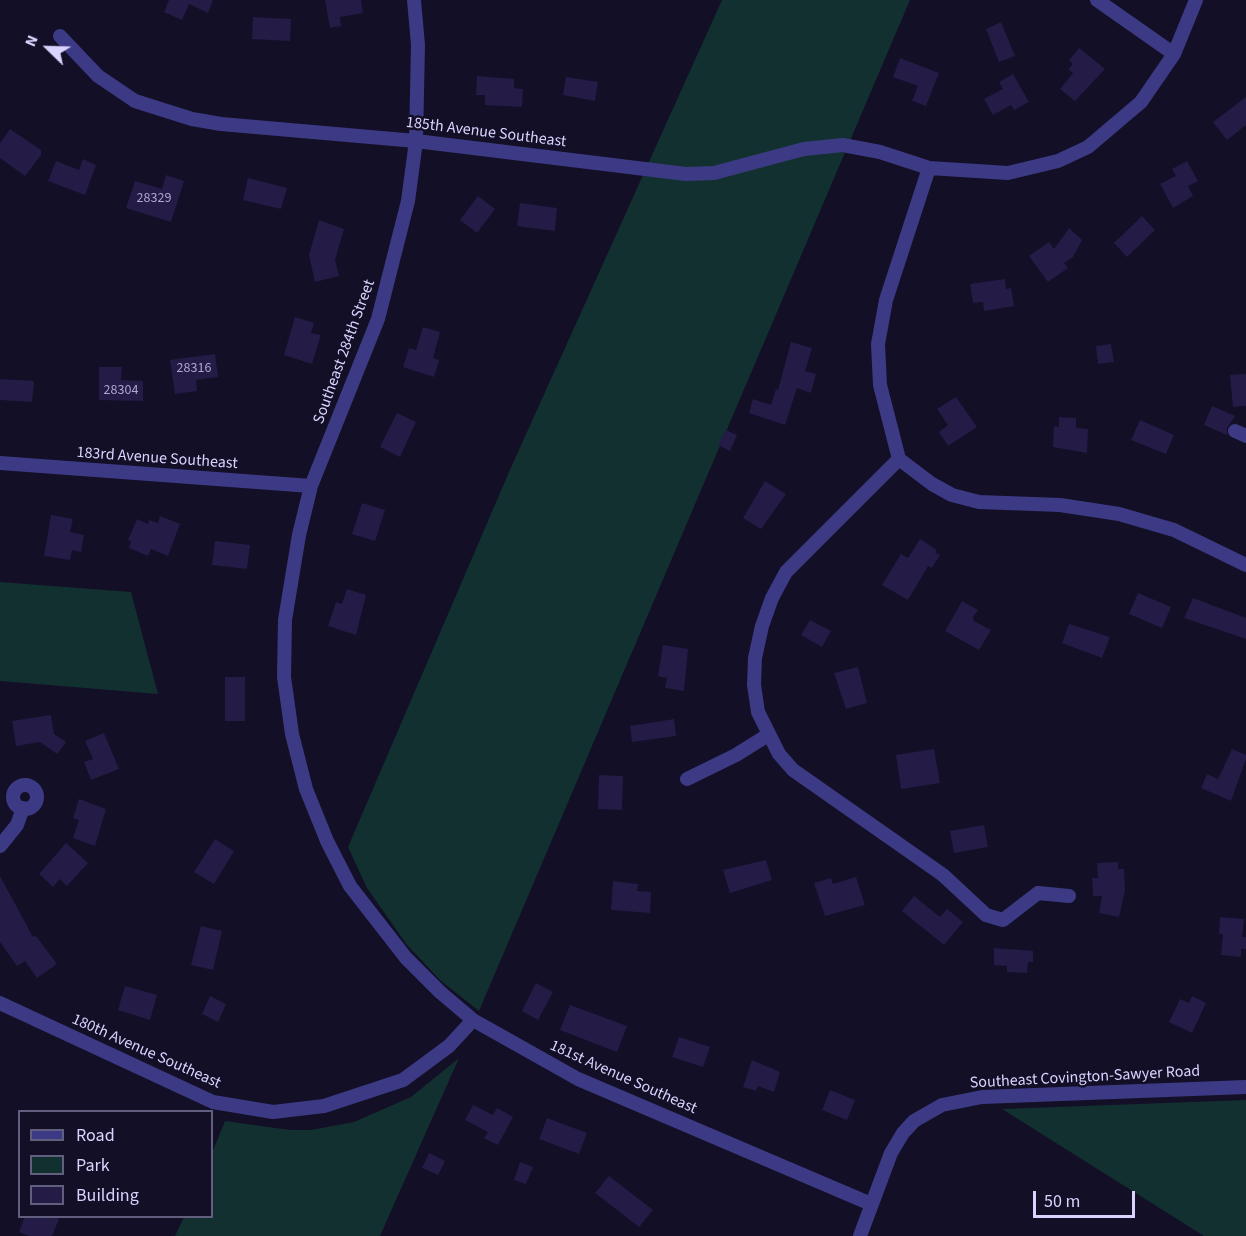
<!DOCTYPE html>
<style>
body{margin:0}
#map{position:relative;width:1246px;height:1236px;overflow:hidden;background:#130f26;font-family:"Source Sans 3",sans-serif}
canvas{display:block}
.legend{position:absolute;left:18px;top:1110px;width:195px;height:108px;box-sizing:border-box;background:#130f26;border:2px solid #625e7d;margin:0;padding:8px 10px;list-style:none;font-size:18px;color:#d9d4ff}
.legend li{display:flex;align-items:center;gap:12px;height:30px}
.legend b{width:30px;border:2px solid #625e7d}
.north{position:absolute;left:18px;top:18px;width:60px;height:60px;-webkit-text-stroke:4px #130f26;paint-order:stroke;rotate:293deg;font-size:16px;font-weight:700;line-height:24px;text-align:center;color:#d9d4ff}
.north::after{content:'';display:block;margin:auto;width:21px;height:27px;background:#d9d4ff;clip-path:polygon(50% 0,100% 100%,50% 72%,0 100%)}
.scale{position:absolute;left:1033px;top:1191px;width:102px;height:27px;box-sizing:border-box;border:3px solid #d9d4ff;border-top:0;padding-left:8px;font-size:18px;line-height:21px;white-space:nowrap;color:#d9d4ff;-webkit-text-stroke:4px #130f26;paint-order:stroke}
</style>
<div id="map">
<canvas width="1246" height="1236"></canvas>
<ul class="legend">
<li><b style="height:8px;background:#3d3a85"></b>Road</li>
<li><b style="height:16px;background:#12302f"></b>Park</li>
<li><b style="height:16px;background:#241b47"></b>Building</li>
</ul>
<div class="north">N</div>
<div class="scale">50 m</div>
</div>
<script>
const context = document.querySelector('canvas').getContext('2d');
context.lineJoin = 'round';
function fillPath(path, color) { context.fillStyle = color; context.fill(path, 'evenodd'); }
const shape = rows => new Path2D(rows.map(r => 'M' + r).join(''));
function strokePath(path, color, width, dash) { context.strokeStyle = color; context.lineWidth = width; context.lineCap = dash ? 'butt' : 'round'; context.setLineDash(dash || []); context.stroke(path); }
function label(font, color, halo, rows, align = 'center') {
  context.font = font + ' "Source Sans 3",sans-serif'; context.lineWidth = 5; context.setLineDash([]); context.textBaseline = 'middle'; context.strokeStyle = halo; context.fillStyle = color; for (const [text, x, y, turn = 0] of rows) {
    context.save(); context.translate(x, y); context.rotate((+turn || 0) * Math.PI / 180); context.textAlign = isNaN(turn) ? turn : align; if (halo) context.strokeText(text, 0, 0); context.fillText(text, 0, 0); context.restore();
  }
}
fillPath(shape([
 [722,0,910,0,479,1011,441,981,407,945,367,888,348,847,509,472],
 [0,582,131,592,158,694,0,681],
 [459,1058,380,1236,175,1236,184,1217,212,1216,212,1153,225,1121,290,1130,311,1130,354,1122,411,1097],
 [1246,1100,1246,1236,1204,1236,1002,1109]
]), '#12302f');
fillPath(shape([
 [169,0,213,0,208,13,189,4,182,20,164,12],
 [325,0,361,0,363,13,340,17,341,26,330,28],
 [253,17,291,19,290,41,252,39],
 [1001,22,1015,56,999,62,986,29],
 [1079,48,1105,69,1075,101,1060,89,1073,73,1068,69,1073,64,1069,60],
 [900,58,939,73,926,106,912,101,918,86,893,77],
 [1013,74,1029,102,1014,110,1011,105,993,115,984,99,1003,89,999,82],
 [477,76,514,79,514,88,523,89,522,107,485,105,485,95,476,95],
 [566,77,598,82,595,101,563,95],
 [1246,97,1246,125,1227,140,1213,122],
 [10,129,41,150,41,155,25,176,0,158,0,143],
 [83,159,96,165,85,195,48,181,56,161,79,170],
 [1187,161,1198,181,1188,186,1193,196,1173,208,1160,184,1176,176,1172,169],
 [166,175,184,181,171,222,126,208,135,181,162,189],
 [248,178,287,188,281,209,243,200],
 [478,196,495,209,477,233,460,220],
 [520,203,557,208,555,231,517,226],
 [1142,216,1155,230,1127,257,1114,243],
 [319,220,344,229,335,260,339,276,315,282,309,255],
 [1069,228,1082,240,1073,257,1064,263,1068,268,1048,282,1029,256,1049,242,1054,249],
 [1005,279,1006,289,1011,288,1014,306,984,311,983,302,973,303,970,284],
 [295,317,314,323,311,333,321,335,312,364,284,355],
 [423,327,440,332,433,358,439,360,434,377,403,367,409,348,416,350],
 [791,342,812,348,805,371,816,374,811,393,797,388,785,425,749,413,753,399,771,405,776,389,778,390],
 [1111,344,1114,362,1098,364,1096,346],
 [215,354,218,377,196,380,197,391,175,394,170,360],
 [99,367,122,367,121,380,143,381,143,401,99,400],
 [1246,374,1246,406,1233,407,1230,375],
 [0,379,34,381,32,402,0,400],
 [956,397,977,427,948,446,939,432,948,425,937,409],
 [1212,406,1235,416,1227,428,1227,435,1204,425],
 [397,413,416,422,400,457,380,447],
 [1059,417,1076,418,1076,428,1088,429,1087,453,1053,447,1054,426,1059,427],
 [1140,420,1174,435,1166,454,1131,440],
 [726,430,737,435,730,451,718,445],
 [765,481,786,494,761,529,743,518],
 [362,503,385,510,375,541,352,534],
 [51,515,73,519,70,532,84,535,81,552,72,550,70,560,44,556],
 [160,516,180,524,168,556,151,549,148,556,129,548,131,542,128,540,137,519,148,524,149,520,158,523],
 [920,539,937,550,935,553,940,555,932,568,928,566,908,600,882,585,901,554,908,558],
 [215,541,250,545,247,569,212,565],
 [347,589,366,595,356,635,328,626,336,602,342,604],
 [1138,593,1171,607,1162,628,1129,614],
 [1193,598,1246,618,1246,639,1184,618],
 [962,601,978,610,973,617,974,621,991,630,979,650,945,631],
 [810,620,831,631,822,647,801,635],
 [1069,624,1110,637,1102,658,1062,643],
 [663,645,688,649,684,691,665,688,667,678,658,676],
 [858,667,867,703,846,709,834,673],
 [225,677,245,677,245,721,225,721],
 [51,715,54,734,66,742,57,754,40,742,16,746,12,721],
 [674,719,676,736,632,742,630,726],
 [104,733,119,769,91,780,84,762,93,759,85,741],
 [934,749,940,783,901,789,896,755],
 [1232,749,1246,755,1246,759,1231,801,1201,788,1207,774,1218,779],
 [599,775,623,776,622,810,598,809],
 [79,799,106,809,95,846,73,838,79,820,73,818],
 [984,825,988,847,954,853,950,831],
 [215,839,234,851,214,884,194,872],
 [66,843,88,863,67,886,60,879,53,887,39,874],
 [766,860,772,880,730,893,723,870],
 [1118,862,1118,869,1124,869,1125,890,1119,917,1099,913,1102,896,1093,896,1092,878,1098,878,1097,863],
 [0,876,33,937,36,936,57,964,37,978,25,961,17,966,0,942],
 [856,877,865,905,825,916,814,883,831,878,833,884],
 [613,881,638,884,637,891,651,892,650,913,611,910],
 [914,896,940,917,947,909,963,922,944,945,902,911],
 [1220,917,1244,919,1242,937,1246,937,1246,949,1241,949,1241,957,1221,955,1223,934,1219,934],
 [201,926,222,931,213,970,191,965],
 [994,948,1033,951,1033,962,1028,962,1027,973,1007,972,1007,966,994,965],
 [536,983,553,992,538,1020,522,1011],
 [125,986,157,995,150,1020,118,1010],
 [210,996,226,1004,218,1022,202,1014],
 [1192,996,1206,1003,1192,1033,1169,1022,1180,999,1189,1003],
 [570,1005,627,1026,617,1052,560,1030],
 [679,1037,710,1047,703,1067,672,1057],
 [752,1060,780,1072,774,1092,758,1086,756,1091,743,1087],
 [830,1090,855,1100,847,1120,822,1110],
 [473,1105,493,1115,497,1108,513,1117,498,1145,484,1138,488,1132,465,1120],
 [547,1118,587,1133,579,1154,539,1139],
 [429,1153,445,1161,438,1175,422,1168],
 [520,1162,533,1167,526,1184,514,1180],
 [609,1176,653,1210,639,1227,595,1193],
 [25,1216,52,1216,59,1219,52,1236,29,1236,19,1232]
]), '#241b47');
strokePath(shape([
 [414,0,418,45,416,141,408,201,378,319,311,486,299,535,285,620,284,677,292,734,306,789,327,841,350,886,406,958,440,992,473,1020,578,1079,871,1204],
 [1097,0,1174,54],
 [60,36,98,76,135,101,192,119,221,124,416,141,686,174,714,173,804,149,843,145,880,152,929,168,1008,173,1058,161,1088,147,1141,102,1174,54,1196,0],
 [929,168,886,300,878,344,880,385,899,459,786,572,772,598,762,626,755,658,754,685,758,712,779,754,793,770,943,875,986,915,1003,920,1038,893,1069,896],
 [1235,431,1246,436],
 [899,459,932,484,952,495,979,502,1060,505,1119,514,1174,530,1246,565],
 [0,463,311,486],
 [687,779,736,755,768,735],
 '13 797a12 12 0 1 1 24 0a12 12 0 1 1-24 0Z',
 [0,846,17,825,23,808],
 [0,1003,213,1102,273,1112,324,1106,403,1080,449,1046,473,1020],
 [860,1236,891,1153,903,1133,914,1121,942,1105,982,1097,1246,1087]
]), '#3d3a85', 14);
label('14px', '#aca6d1', null, [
 ["28329",154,199],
 ["28316",194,369],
 ["28304",121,391]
]);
label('16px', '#d9d4ff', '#130f26', [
 ["185th Avenue Southeast",486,133,7],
 ["Southeast 284th Street",345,352,-70],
 ["183rd Avenue Southeast",157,459,4],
 ["180th Avenue Southeast",146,1052,24],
 ["181st Avenue Southeast",623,1078,24],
 ["Southeast Covington-Sawyer Road",1085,1078,-3]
]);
</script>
